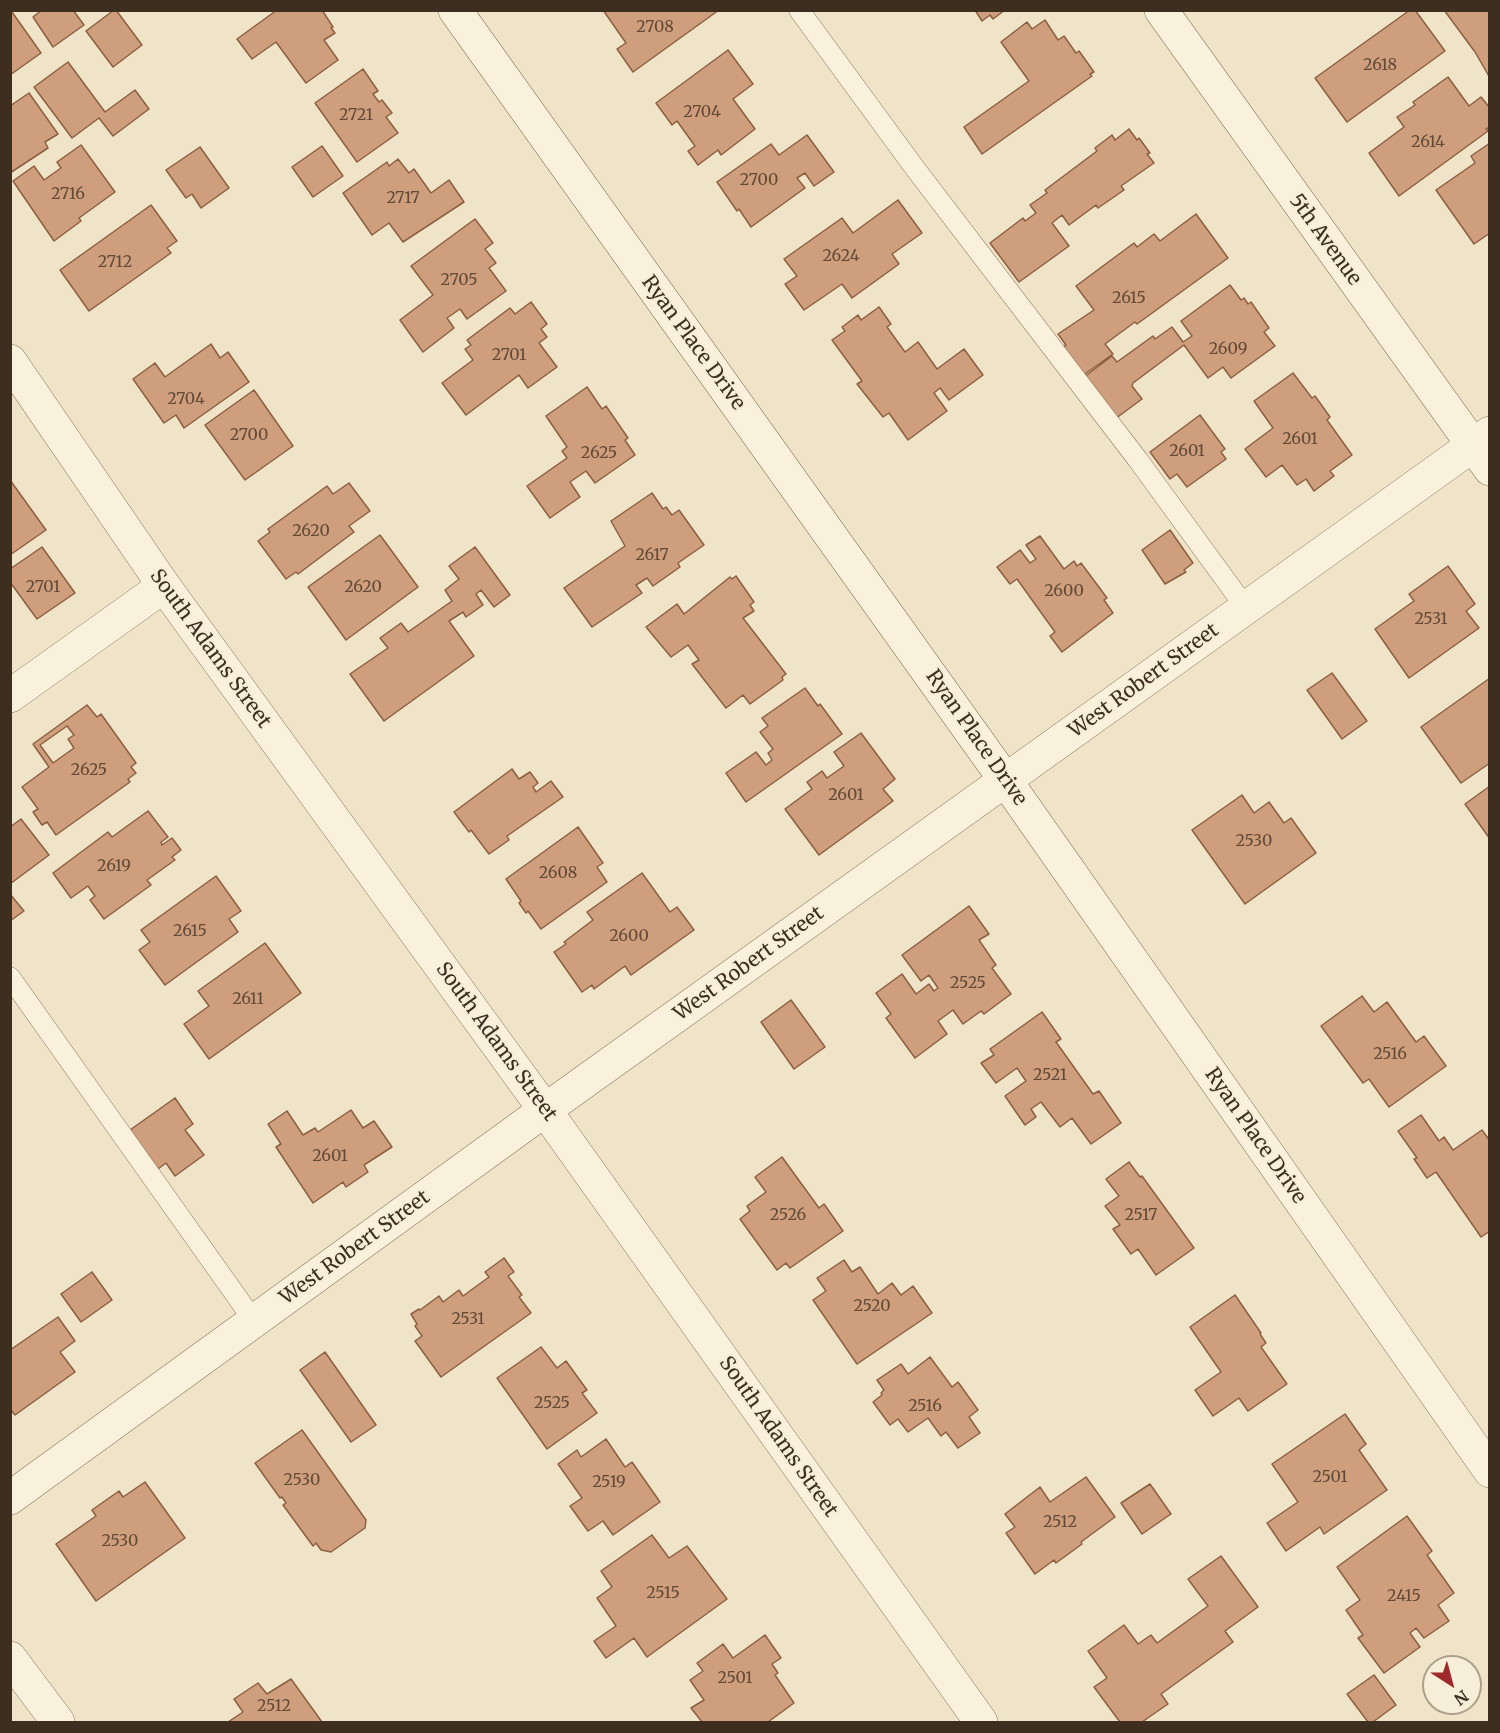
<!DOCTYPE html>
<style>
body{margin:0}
#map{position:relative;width:1500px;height:1733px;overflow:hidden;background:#f0e4c8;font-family:Merriweather,serif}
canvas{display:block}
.frame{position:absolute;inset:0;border:12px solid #3d2e20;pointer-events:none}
.north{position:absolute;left:1422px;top:1655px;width:60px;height:60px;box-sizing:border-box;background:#f7eed8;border:2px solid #ada18e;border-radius:50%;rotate:144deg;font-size:16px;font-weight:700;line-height:24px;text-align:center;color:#3d2e20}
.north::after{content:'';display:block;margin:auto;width:21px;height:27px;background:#9e2a2b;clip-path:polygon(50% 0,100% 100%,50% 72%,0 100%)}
</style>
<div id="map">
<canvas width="1500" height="1733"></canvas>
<div class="frame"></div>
<div class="north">N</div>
</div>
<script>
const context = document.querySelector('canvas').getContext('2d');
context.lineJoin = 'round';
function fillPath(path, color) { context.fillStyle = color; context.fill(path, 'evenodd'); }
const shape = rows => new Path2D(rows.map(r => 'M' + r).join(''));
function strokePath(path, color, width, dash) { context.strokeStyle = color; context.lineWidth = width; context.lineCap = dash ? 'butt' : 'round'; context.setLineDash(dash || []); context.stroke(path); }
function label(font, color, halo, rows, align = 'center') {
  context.font = font + ' Merriweather,serif'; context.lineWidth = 4.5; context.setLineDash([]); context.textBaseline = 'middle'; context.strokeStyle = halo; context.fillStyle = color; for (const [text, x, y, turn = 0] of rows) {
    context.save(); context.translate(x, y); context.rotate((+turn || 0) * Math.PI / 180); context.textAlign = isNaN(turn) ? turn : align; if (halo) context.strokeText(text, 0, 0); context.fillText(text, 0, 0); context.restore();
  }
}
const building = shape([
 [42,10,73,10,84,25,53,47,33,17,42,10],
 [114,10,116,10,142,45,113,67,86,31,114,10],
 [277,10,322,10,333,27,331,28,335,33,324,40,338,60,306,83,276,42,252,59,237,39,277,10],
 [603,10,719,10,633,72,617,49,626,43,603,10],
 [975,10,1005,10,993,19,990,15,982,21,975,10],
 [1410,10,1415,10,1445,51,1347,122,1315,78,1410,10],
 [1444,10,1487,10,1490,13,1490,78,1475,52,1444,10],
 [12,12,41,53,10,75,10,13,12,12],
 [1045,20,1058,40,1064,36,1076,53,1079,51,1094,72,1090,74,1092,76,982,154,964,127,1029,81,1001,42,1027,22,1032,29,1045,20],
 [728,50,753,84,733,99,755,129,721,155,718,150,698,165,688,151,695,146,677,121,672,125,656,103,728,50],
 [68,62,105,112,135,90,149,109,113,136,99,118,72,138,34,87,68,62],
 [363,69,378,91,373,94,379,102,382,100,392,113,386,117,398,133,357,162,315,103,363,69],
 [1448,77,1469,106,1481,97,1490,108,1490,127,1486,129,1488,131,1399,196,1369,153,1404,127,1397,117,1415,105,1413,102,1448,77],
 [29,93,58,134,45,142,48,148,10,173,10,106,29,93],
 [1129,129,1137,140,1139,138,1150,153,1147,154,1154,163,1121,186,1124,190,1098,208,1096,205,1069,225,1062,215,1052,223,1069,246,1019,282,990,243,1023,218,1025,221,1036,213,1030,205,1047,193,1045,190,1097,151,1095,148,1112,135,1115,140,1129,129],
 [807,135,834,172,814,186,805,173,797,178,805,188,751,227,739,209,737,211,717,182,771,144,779,155,807,135],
 [1490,143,1490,233,1474,244,1436,190,1475,163,1471,156,1490,143],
 [81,145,115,192,79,218,81,221,54,241,13,181,34,166,44,180,61,168,57,162,81,145],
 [322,146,343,176,313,197,292,167,322,146],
 [200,147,229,188,201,208,192,194,186,198,166,170,200,147],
 [398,159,409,173,414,169,431,193,449,180,464,202,403,242,389,223,372,235,343,193,387,162,389,166,398,159],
 [898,200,922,233,892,254,899,264,852,298,842,284,804,310,785,284,797,276,784,259,842,218,853,233,898,200],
 [151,205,177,241,167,248,171,253,89,311,60,270,151,205],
 [1196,214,1228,258,1137,324,1135,322,1105,344,1113,354,1082,376,1061,348,1066,345,1058,334,1094,310,1076,286,1134,243,1137,247,1154,234,1160,241,1196,214],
 [475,219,493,243,485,249,496,263,489,268,506,291,467,319,460,309,447,318,454,328,423,352,400,320,433,295,411,266,475,219],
 [1230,285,1241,300,1244,298,1248,304,1251,302,1269,328,1264,332,1275,346,1231,378,1223,367,1208,378,1184,345,1133,383,1132,386,1142,399,1115,419,1084,377,1112,356,1117,362,1153,336,1155,339,1172,327,1183,342,1192,336,1181,321,1230,285],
 [531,302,547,324,541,329,547,337,539,343,557,367,528,388,519,375,466,415,442,383,473,360,465,349,471,345,467,340,510,308,515,314,531,302],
 [879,307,891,324,887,327,905,352,918,342,937,369,964,349,983,375,949,400,940,388,934,393,947,411,908,440,889,413,883,417,857,384,862,381,832,340,845,331,842,327,858,315,861,320,879,307],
 [211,344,220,358,228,352,249,382,184,428,176,415,164,423,133,379,155,363,165,377,211,344],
 [1293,373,1312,398,1315,396,1330,417,1327,420,1352,455,1330,471,1334,476,1314,491,1306,479,1297,485,1282,465,1266,477,1245,449,1273,428,1254,401,1293,373],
 [587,387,602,409,606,406,628,438,625,440,635,455,595,483,586,471,570,482,580,497,550,518,527,486,567,458,562,451,567,447,546,416,587,387],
 [254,390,293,446,245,480,205,425,254,390],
 [1200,415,1225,449,1221,452,1226,459,1187,487,1177,474,1170,479,1150,452,1200,415],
 [10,480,46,530,10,555,10,480],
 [349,483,370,511,349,526,354,532,298,574,296,572,286,579,258,541,270,532,268,529,327,486,333,494,349,483],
 [652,493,663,509,666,507,672,515,679,510,704,545,678,563,680,567,653,586,647,578,636,585,642,593,592,627,564,588,625,546,611,521,652,493],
 [1170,530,1193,563,1184,570,1186,572,1165,584,1142,550,1170,530],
 [380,535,418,587,346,640,308,587,380,535],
 [1040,536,1064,569,1074,561,1077,566,1081,563,1107,598,1104,600,1113,613,1062,652,1050,636,1055,632,1017,579,1010,584,997,567,1020,550,1030,563,1036,559,1026,545,1040,536],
 [42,547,75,593,37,619,10,582,10,569,42,547],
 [475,547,510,595,494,607,481,590,476,594,483,605,466,617,463,612,449,621,474,656,384,721,350,674,388,648,380,638,401,623,408,632,452,601,445,590,459,579,449,566,475,547],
 [1448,566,1475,604,1466,611,1479,628,1409,678,1375,629,1414,601,1409,594,1448,566],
 [736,576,754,602,750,605,754,611,743,618,786,674,782,677,783,680,750,704,743,695,726,708,692,664,699,660,688,645,671,657,646,627,677,604,684,614,730,577,732,579,736,576],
 [1332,673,1367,721,1342,739,1307,690,1332,673],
 [1490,678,1490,763,1461,783,1421,727,1490,678],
 [805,688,818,706,820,704,842,734,746,802,726,773,756,752,766,765,772,760,768,753,773,749,760,732,768,726,762,718,805,688],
 [87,705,97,717,101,714,136,763,131,767,136,773,128,779,130,782,56,835,47,822,42,825,33,812,38,809,22,787,49,767,33,744,87,705],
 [67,726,74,735,68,739,74,748,53,763,40,745,67,726],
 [861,733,895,779,883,789,893,801,819,855,785,809,812,789,807,782,822,771,827,778,844,766,834,752,861,733],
 [512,769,519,779,530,772,538,783,533,787,536,792,551,781,563,797,507,836,509,840,489,854,471,830,469,832,454,812,512,769],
 [1490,786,1490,839,1465,804,1490,786],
 [1242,795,1254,813,1269,802,1284,823,1291,818,1316,853,1245,904,1192,830,1242,795],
 [148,811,168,837,161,842,162,845,172,838,181,850,172,857,175,860,147,880,151,885,104,919,90,900,95,896,88,886,71,898,53,873,108,832,112,837,148,811],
 [21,819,49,855,10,884,10,827,21,819],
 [578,827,603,863,597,867,607,882,541,929,528,911,526,913,519,903,521,901,506,879,578,827],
 [642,873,670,912,677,907,694,930,631,975,625,966,594,989,592,985,582,992,554,952,566,944,564,942,593,920,587,912,642,873],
 [216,876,241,911,229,919,238,932,165,985,139,950,150,942,141,930,216,876],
 [10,894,24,911,10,921,10,894],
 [969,906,989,934,979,940,996,965,992,968,1011,994,984,1014,981,1011,963,1024,953,1010,938,1021,947,1034,915,1058,886,1018,891,1014,876,993,902,974,916,994,929,984,934,991,938,988,929,975,921,981,902,955,969,906],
 [265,943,301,993,209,1059,184,1024,209,1006,198,991,265,943],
 [1362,996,1374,1012,1387,1002,1416,1042,1424,1036,1446,1066,1389,1107,1369,1079,1363,1083,1321,1026,1362,996],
 [791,1000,825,1047,794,1069,761,1022,791,1000],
 [1042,1012,1061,1039,1056,1042,1093,1094,1099,1091,1121,1123,1091,1144,1072,1118,1060,1127,1041,1102,1031,1109,1036,1117,1025,1125,1005,1096,1026,1081,1017,1068,996,1083,981,1063,994,1055,990,1049,1042,1012],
 [175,1098,193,1124,185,1130,204,1155,175,1176,166,1163,158,1169,130,1130,175,1098],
 [351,1110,363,1128,374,1121,392,1147,364,1165,368,1172,346,1187,343,1182,313,1203,276,1147,281,1144,268,1124,287,1111,303,1135,315,1128,318,1132,351,1110],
 [1421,1115,1439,1141,1444,1137,1453,1150,1482,1130,1490,1141,1490,1231,1481,1237,1436,1172,1427,1178,1414,1159,1417,1158,1398,1131,1421,1115],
 [782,1157,819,1208,824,1204,843,1231,790,1268,786,1263,777,1270,740,1219,750,1211,747,1206,766,1192,755,1177,782,1157],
 [1129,1162,1140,1177,1142,1176,1194,1248,1156,1275,1138,1249,1131,1254,1113,1229,1120,1225,1105,1206,1119,1196,1106,1179,1129,1162],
 [504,1258,514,1272,508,1276,522,1295,519,1297,531,1313,441,1377,415,1341,422,1336,415,1326,417,1324,411,1314,419,1309,420,1310,439,1296,443,1302,459,1290,463,1296,489,1277,485,1272,504,1258],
 [844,1260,852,1272,860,1267,878,1294,892,1283,901,1295,913,1286,932,1313,857,1364,813,1300,826,1291,817,1278,844,1260],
 [92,1272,112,1300,81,1322,61,1294,92,1272],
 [1235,1295,1261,1333,1260,1334,1266,1343,1261,1347,1287,1384,1248,1411,1239,1398,1213,1416,1195,1390,1221,1372,1190,1327,1235,1295],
 [58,1317,75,1341,60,1352,75,1372,15,1415,10,1409,10,1350,58,1317],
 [541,1347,557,1368,566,1361,587,1390,582,1393,597,1413,547,1449,497,1378,541,1347],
 [325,1352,376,1425,351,1442,300,1370,325,1352],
 [930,1357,952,1387,958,1382,978,1410,969,1417,980,1433,958,1448,946,1432,941,1436,928,1418,908,1432,898,1419,890,1425,873,1402,882,1395,881,1393,884,1390,877,1380,901,1364,908,1374,930,1357],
 [1345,1414,1366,1444,1359,1450,1387,1490,1324,1534,1320,1527,1286,1551,1267,1523,1298,1502,1272,1464,1345,1414],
 [302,1430,366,1520,365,1528,331,1552,321,1550,316,1543,313,1546,283,1505,286,1503,282,1497,280,1498,255,1463,302,1430],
 [606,1439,625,1467,632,1462,660,1502,613,1535,603,1521,588,1531,570,1506,582,1498,558,1464,577,1450,581,1457,606,1439],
 [1086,1477,1115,1517,1081,1542,1082,1544,1056,1563,1054,1560,1035,1574,1006,1533,1015,1527,1005,1514,1040,1487,1050,1502,1086,1477],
 [145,1482,185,1538,96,1601,56,1544,96,1516,92,1510,119,1491,123,1497,145,1482],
 [1150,1484,1171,1514,1142,1534,1121,1503,1150,1484],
 [1407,1516,1432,1551,1427,1555,1454,1593,1438,1605,1449,1621,1424,1638,1416,1628,1410,1633,1420,1647,1384,1673,1358,1638,1363,1635,1346,1610,1360,1600,1337,1567,1407,1516],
 [652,1535,669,1558,687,1546,727,1599,647,1657,634,1638,606,1658,594,1641,616,1626,597,1598,612,1587,601,1571,652,1535],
 [1221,1556,1258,1607,1225,1631,1233,1642,1161,1694,1168,1704,1142,1722,1120,1722,1094,1687,1107,1678,1088,1651,1124,1625,1138,1644,1151,1635,1157,1643,1208,1606,1188,1579,1221,1556],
 [765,1635,781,1658,772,1664,778,1673,775,1675,794,1703,768,1722,702,1722,691,1708,704,1700,690,1680,703,1671,697,1663,723,1644,733,1658,765,1635],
 [1374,1675,1396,1705,1373,1722,1368,1722,1347,1694,1374,1675],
 [291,1679,322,1722,228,1722,243,1712,234,1699,258,1683,267,1694,291,1679]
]);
fillPath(building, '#cf9f7d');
strokePath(building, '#8d5f41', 1.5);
const service = shape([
 [799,10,914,167,1138,460,1246,608],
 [10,977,254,1321]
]);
const minor = shape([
 [455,10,1006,781,1490,1471],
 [1161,10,1490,469],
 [10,361,164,586,545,1110,981,1722],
 [10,696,164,586],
 [10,1498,545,1110,1490,433],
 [10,1658,58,1722]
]);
strokePath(service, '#8d765c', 21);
strokePath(minor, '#8d765c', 34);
strokePath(service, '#faf1dc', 20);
strokePath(minor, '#faf1dc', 33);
label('16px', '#624a37', null, [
 ["2708",655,27],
 ["2618",1380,65],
 ["2704",702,112],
 ["2721",356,115],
 ["2614",1428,142],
 ["2700",759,180],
 ["2716",68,194],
 ["2717",403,198],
 ["2624",841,256],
 ["2712",115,262],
 ["2705",459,280],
 ["2615",1129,298],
 ["2609",1228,349],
 ["2701",509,355],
 ["2704",186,399],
 ["2700",249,435],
 ["2601",1300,439],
 ["2601",1187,451],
 ["2625",599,453],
 ["2620",311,531],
 ["2617",652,555],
 ["2701",43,587],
 ["2620",363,587],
 ["2600",1064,591],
 ["2531",1431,619],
 ["2625",89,770],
 ["2601",846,795],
 ["2530",1254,841],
 ["2619",114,866],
 ["2608",558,873],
 ["2615",190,931],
 ["2600",629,936],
 ["2525",968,983],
 ["2611",248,999],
 ["2516",1390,1054],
 ["2521",1050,1075],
 ["2601",330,1156],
 ["2526",788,1215],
 ["2517",1141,1215],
 ["2520",872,1306],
 ["2531",468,1319],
 ["2525",552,1403],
 ["2516",925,1406],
 ["2501",1330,1477],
 ["2530",302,1480],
 ["2519",609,1482],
 ["2512",1060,1522],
 ["2530",120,1541],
 ["2515",663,1593],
 ["2415",1404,1596],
 ["2501",735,1678],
 ["2512",274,1706]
]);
label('20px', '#3d2e20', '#f7eed8', [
 ["5th Avenue",1325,240,54],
 ["Ryan Place Drive",693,343,54],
 ["South Adams Street",210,649,54],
 ["West Robert Street",1144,681,-36],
 ["Ryan Place Drive",976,738,55],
 ["West Robert Street",749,964,-36],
 ["South Adams Street",496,1042,54],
 ["Ryan Place Drive",1255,1136,55],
 ["West Robert Street",355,1248,-36],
 ["South Adams Street",778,1437,55]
]);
</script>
